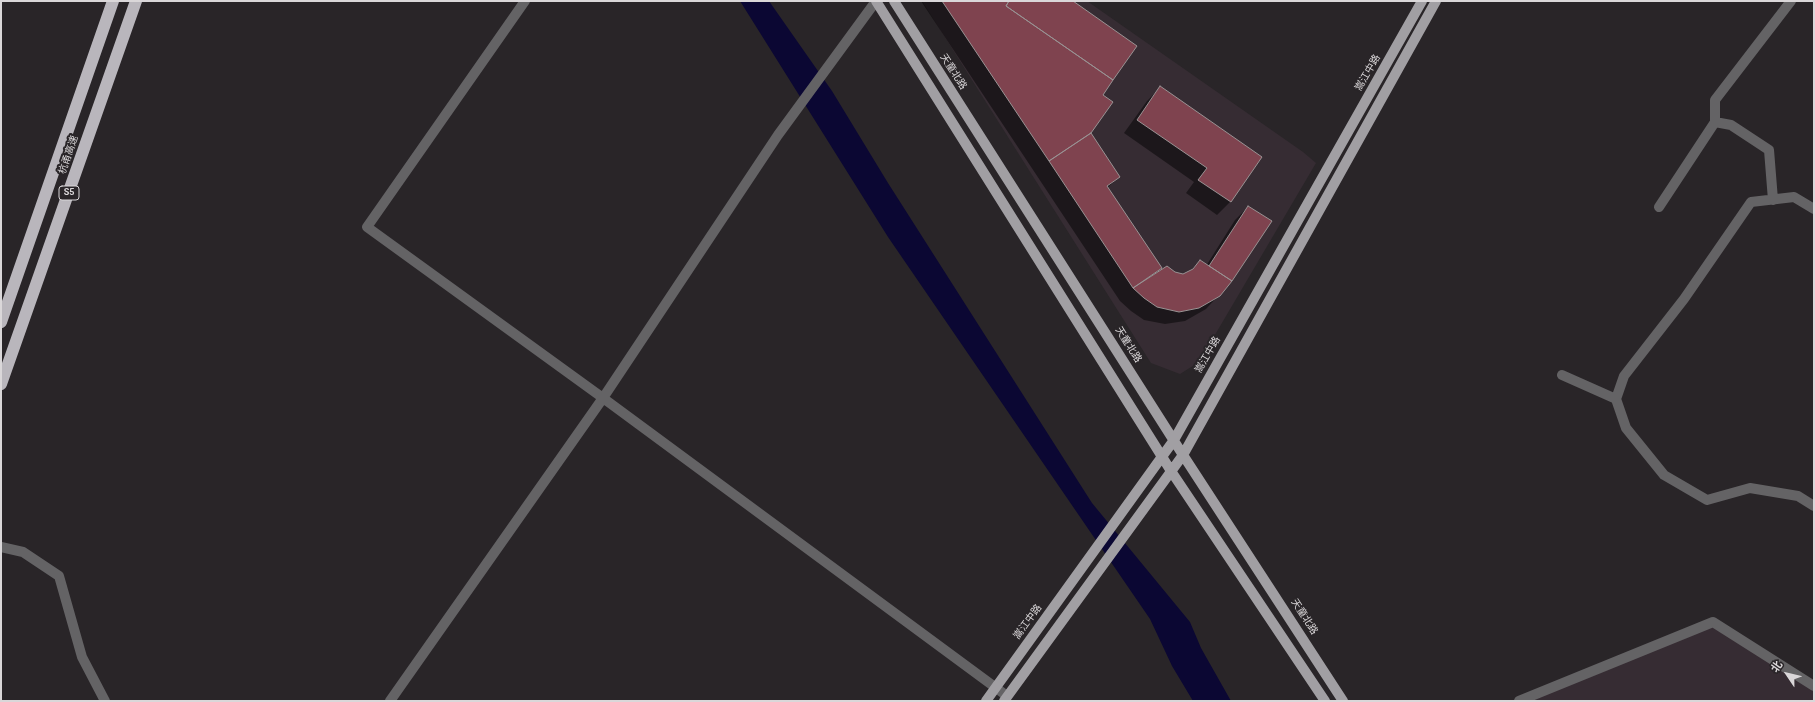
<!DOCTYPE html>
<meta charset="utf-8">
<style>
body{margin:0}
#map{position:relative;width:1815px;height:702px;overflow:hidden;background:#292528;font-family:Roboto,"Noto Sans SC",sans-serif}
canvas{display:block}
.frame{position:absolute;inset:0;border:2px solid #dad7d9;pointer-events:none}
.north{position:absolute;left:1767px;top:654px;width:40px;height:40px;-webkit-text-stroke:3px #292528;paint-order:stroke;rotate:305deg;font-size:11px;font-weight:700;line-height:16px;text-align:center;color:#dad7d9}
.north::after{content:'';display:block;margin:auto;width:14px;height:18px;background:#dad7d9;clip-path:polygon(50% 0,100% 100%,50% 72%,0 100%)}
</style>
<div id="map">
<canvas width="1815" height="702"></canvas>
<div class="frame"></div>
<div class="north">北</div>
</div>
<script>
const context = document.querySelector('canvas').getContext('2d');
context.lineJoin = 'round';
function fillPath(path, color) { context.fillStyle = color; context.fill(path, 'evenodd'); }
const shape = rows => new Path2D(rows.map(r => 'M' + r).join(''));
function strokePath(path, color, width, dash) { context.strokeStyle = color; context.lineWidth = width; context.lineCap = dash ? 'butt' : 'round'; context.setLineDash(dash || []); context.stroke(path); }
function label(font, color, halo, rows, align = 'center') {
  context.font = font + ' Roboto,"Noto Sans SC",sans-serif'; context.lineWidth = 4; context.setLineDash([]); context.textBaseline = 'middle'; context.strokeStyle = halo; context.fillStyle = color; for (const [text, x, y, turn = 0] of rows) {
    context.save(); context.translate(x, y); context.rotate((+turn || 0) * Math.PI / 180); context.textAlign = isNaN(turn) ? turn : align; if (halo) context.strokeText(text, 0, 0); context.fillText(text, 0, 0); context.restore();
  }
}
fillPath(shape([
 [922,1,1087,1,1303,152,1316,163,1199,362,1180,374,1151,363],
 [1713,625,1814,690,1814,701,1527,701]
]), '#362c33');
fillPath(shape([
 [740,1,769,1,832,91,888,183,1092,503,1190,622,1201,648,1231,701,1193,701,1172,666,1150,619,888,237]
]), '#0b0733');
fillPath(shape([
 [921,1,1070,1,1102,95,1089,133,1119,177,1107,188,1162,270,1183,275,1190,271,1200,262,1206,266,1235,220,1248,207,1219,295,1206,309,1185,321,1165,324,1144,320,1131,311,1120,301],
 [1160,88,1261,158,1230,202,1217,215,1186,193,1194,182,1124,133,1147,101]
]), '#0007');
const building = shape([
 [942,1,1009,1,1006,6,1113,80,1103,95,1113,102,1091,133,1049,161,942,1],
 [1009,1,1073,1,1137,46,1113,80,1006,6,1009,1],
 [1160,86,1262,157,1231,202,1198,180,1207,168,1137,120,1160,86],
 [1091,133,1120,177,1107,186,1162,268,1133,288,1049,161,1091,133],
 [1248,206,1272,221,1232,281,1209,266,1248,206],
 [1200,260,1232,281,1220,296,1199,308,1179,312,1157,307,1144,298,1133,288,1167,266,1175,272,1183,274,1193,269,1200,260]
]);
fillPath(building, '#7f434f');
strokePath(building, '#999293', 1);
strokePath(shape([
 [525,1,367,227,603,398,1007,696],
 [1715,122,1731,125,1769,150,1773,200],
 [1659,207,1715,122,1715,100,1791,1],
 [1814,209,1794,197,1751,202,1684,299,1624,376,1616,399,1626,428,1664,475,1707,500,1750,488,1798,496,1814,506],
 [1562,375,1616,399],
 [1,547,23,552,59,576,82,657,105,701],
 [390,701,603,398,778,135,876,1],
 [1519,701,1713,622,1814,686]
]), '#646365', 10);
strokePath(shape([
 [876,1,1171,471,1325,701],
 [894,1,1183,455,1343,701],
 [986,701,1174,440,1422,1],
 [1004,701,1183,455,1436,1]
]), '#a19fa3', 10);
strokePath(shape([
 [1,322,113,1],
 [1,384,136,1]
]), '#b9b6bc', 12);
for (const [x, y, w] of [
 [69,193,20]
]) { const box = new Path2D(); box.roundRect(x - w / 2, y - 7, w, 14, 3); context.fillStyle = '#292528'; context.fill(box); strokePath(box, '#dad7d9', 1); }
label('bold 9px', '#dad7d9', null, [
 ["S5",69,193]
]);
label('10px', '#dad7d9', '#292528', [
 ["天童北路",953,72,57],
 ["嵩江中路",1368,73,-60],
 ["杭甬高速",69,155,-71],
 ["天童北路",1128,345,58],
 ["嵩江中路",1208,355,-60],
 ["天童北路",1304,617,57],
 ["嵩江中路",1028,622,-54]
]);
</script>
